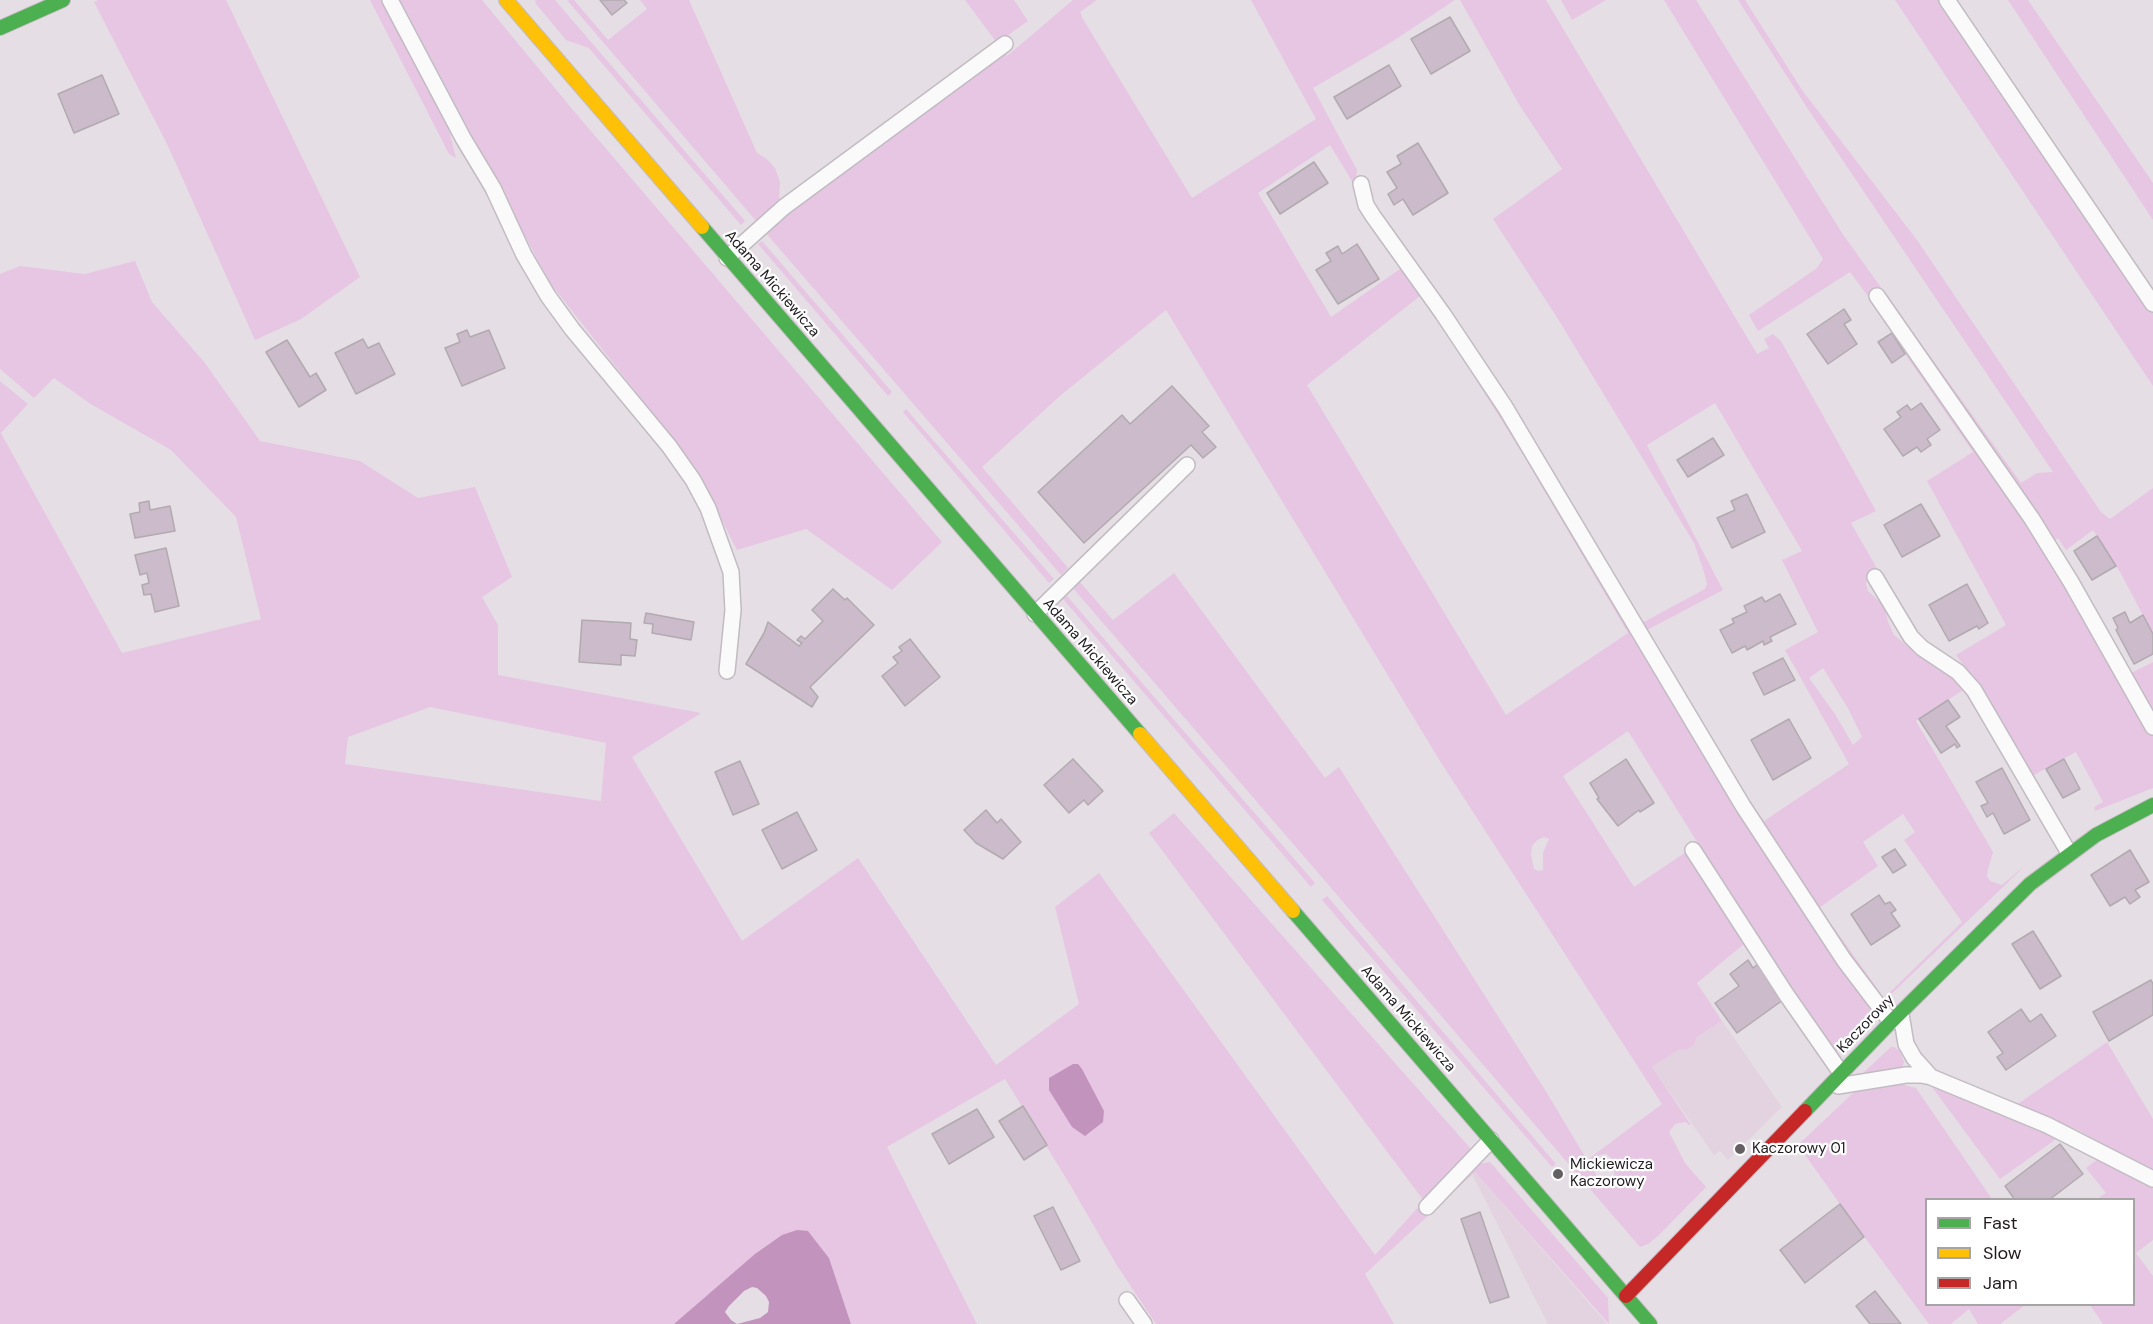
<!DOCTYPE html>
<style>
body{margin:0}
#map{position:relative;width:2153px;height:1324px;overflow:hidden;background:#e6dee5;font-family:"DM Sans",sans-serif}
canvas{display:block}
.legend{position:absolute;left:1925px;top:1198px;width:210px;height:108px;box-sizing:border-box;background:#fff;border:2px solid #a6a4a5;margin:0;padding:8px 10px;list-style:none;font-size:18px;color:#201b1f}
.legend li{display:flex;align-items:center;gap:12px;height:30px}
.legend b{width:30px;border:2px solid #a6a4a5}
</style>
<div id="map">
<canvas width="2153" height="1324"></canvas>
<ul class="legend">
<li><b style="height:8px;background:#4caf50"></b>Fast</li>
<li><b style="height:8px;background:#ffc107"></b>Slow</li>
<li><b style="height:8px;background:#c62828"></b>Jam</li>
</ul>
</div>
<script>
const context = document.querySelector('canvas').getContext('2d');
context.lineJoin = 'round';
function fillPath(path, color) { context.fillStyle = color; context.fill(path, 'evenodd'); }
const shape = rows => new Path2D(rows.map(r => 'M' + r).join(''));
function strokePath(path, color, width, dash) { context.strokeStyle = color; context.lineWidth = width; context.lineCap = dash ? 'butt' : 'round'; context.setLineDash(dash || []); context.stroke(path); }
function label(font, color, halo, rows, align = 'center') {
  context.font = font + ' "DM Sans",sans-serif'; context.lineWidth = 4.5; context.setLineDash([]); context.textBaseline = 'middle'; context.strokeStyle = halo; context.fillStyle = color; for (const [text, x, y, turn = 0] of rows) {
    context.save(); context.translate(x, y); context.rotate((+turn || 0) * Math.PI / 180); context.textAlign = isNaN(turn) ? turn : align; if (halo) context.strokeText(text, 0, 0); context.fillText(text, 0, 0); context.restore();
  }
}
fillPath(shape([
 [1722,1021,1782,1107,1728,1160,1720,1151,1714,1155,1652,1067,1678,1050,1688,1049,1694,1045,1697,1037],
 [1475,1172,1607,1324,1548,1324,1472,1174]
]), '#e3d3e0');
fillPath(shape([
 [98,0,226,0,360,277,301,319,255,340,168,146,94,2],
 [370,0,383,0,447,122,456,158,449,154],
 [400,0,482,0,573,110,942,542,892,590,806,529,737,550,695,467,550,283],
 [535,0,555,0,745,221,741,225,589,48,566,40,536,4],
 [567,0,574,0,608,40,647,9,640,0,689,0,757,153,767,159,775,168,780,182,779,198,782,200,997,43,965,0,1014,0,1028,21,997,43,1007,56,1073,0,1097,0,1080,12,1083,19,1192,198,1316,119,1251,0,1455,0,1390,43,1313,88,1357,170,1355,186,1330,145,1258,193,1331,317,1403,267,1459,345,1872,1013,1836,1053,1755,935,1628,731,1563,776,1634,887,1686,852,1744,944,1697,983,1722,1021,1697,1037,1694,1045,1688,1049,1678,1050,1652,1067,1691,1125,1689,1125,1686,1122,1675,1124,1669,1132,1685,1163,1706,1187,1659,1235,1648,1244,1640,1247,1072,587,1079,581,1113,620,1174,573,1325,778,1339,767,1547,1093,1587,1160,1662,1104,1440,761,1166,310,1061,395,982,467,1068,568,1061,575,765,232,785,214,778,200,760,222,757,222],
 [1420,296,1454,345,1519,448,1628,633,1506,715,1307,385],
 [1544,837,1549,839,1543,853,1543,870,1538,871,1534,869,1531,855,1532,846,1537,840],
 [1606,1154,1611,1158,1614,1165,1615,1183,1613,1185,1598,1178,1594,1171,1596,1159,1600,1155],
 [1460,0,1546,0,1757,354,1769,348,1764,339,1773,334,1781,341,1820,410,1876,511,1851,523,1887,586,1874,573,1868,576,1866,584,1868,591,1885,607,1888,622,1894,635,1910,648,1938,664,1960,681,2000,742,1999,749,1963,690,1916,721,1993,852,1988,869,1987,876,1990,881,2002,885,2029,862,1883,1002,1833,931,1834,928,1884,998,1962,922,1904,840,1915,832,1903,814,1863,842,1878,866,1819,908,1823,914,1821,915,1743,798,1746,797,1764,821,1849,764,1785,650,1818,632,1782,560,1802,551,1715,403,1647,445,1723,590,1647,630,1676,681,1673,680,1510,408,1452,318,1421,276,1424,274,1452,314,1542,454,1642,623,1705,589,1707,584,1704,572,1694,543,1558,319,1493,219,1562,169,1520,106],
 [1823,668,1849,710,1862,737,1853,745,1835,714,1809,678],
 [1561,0,1606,0,1572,20],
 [1664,0,1696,0,1842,233,2021,483,2037,473,2053,472,1806,106,1738,0,1745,0,1802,90,1917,240,2101,512,2110,519,2153,488,2153,634,2120,572,2093,530,2066,550,2058,538,2052,543,1850,272,1758,331,1749,315,1817,268,1823,259],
 [1895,0,1942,0,2153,313,2153,386],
 [2008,0,2028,0,2153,183,2153,220],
 [762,241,892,392,888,396,758,244],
 [135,261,152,302,205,363,260,441,360,461,418,498,475,487,512,577,482,597,498,625,498,675,701,713,632,757,742,941,858,858,996,1065,1079,1004,1055,907,1099,873,1375,1255,1422,1203,1431,1213,1365,1274,1394,1324,1156,1324,1116,1264,1069,1183,1005,1079,887,1147,977,1324,851,1324,829,1258,808,1231,706,1296,682,1319,674,1324,0,1324,0,381,28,404,1,433,122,653,261,619,236,517,171,450,89,403,54,378,34,398,0,369,0,274,20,266,85,274],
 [430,707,606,743,601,801,345,764,348,737],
 [1895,331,2041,542,2153,735,2153,788,2095,811,2094,807,2103,802,2076,752,2032,776,1977,684,1956,655,2006,625,1927,481,1973,452,1905,354,1892,333],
 [906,409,1054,579,1049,583,903,412],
 [1067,596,1315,883,1311,887,1063,599],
 [2110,634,2131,673,2153,662,2153,717,2110,639],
 [1174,813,1471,1149,1424,1201,1149,833],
 [1327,896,1556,1164,1552,1167,1322,900],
 [2107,1042,2153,1119,2153,1174,2080,1131,2015,1106],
 [1891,1047,1894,1047,1900,1051,1904,1062,1902,1068,1897,1072,1864,1076,1864,1072],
 [1900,1084,1916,1088,1992,1199,1926,1200,1926,1304,2025,1305,2000,1324,1978,1324,1969,1309,1951,1324,1929,1324,1840,1204,1798,1145,1855,1091],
 [1932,1087,2059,1137,2000,1179],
 [2098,1159,2153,1185,2153,1240,2136,1253,2153,1276,2153,1324,2103,1324,2090,1305,2134,1304,2134,1200,2097,1199,2106,1193,2086,1168],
 [1490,1162,1608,1298,1609,1324,1475,1172,1451,1194,1451,1191,1479,1164]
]), '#e6c6e2');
fillPath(shape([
 [1073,1064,1078,1064,1082,1069,1104,1111,1103,1122,1085,1136,1072,1127,1049,1090,1049,1078],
 [797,1230,808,1231,829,1258,851,1324,674,1324,755,1254,782,1235],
 [752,1287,757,1288,766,1296,769,1302,768,1312,760,1318,737,1324,731,1320,725,1312,729,1306,744,1291]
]), '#c293bd');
const building = shape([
 [600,0,624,0,627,3,612,15,600,0],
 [1450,17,1470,51,1431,74,1411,39,1450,17],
 [1389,65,1401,86,1347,119,1334,97,1389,65],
 [102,75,119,114,74,133,58,94,102,75],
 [1418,143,1448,193,1413,215,1403,199,1394,205,1388,194,1397,188,1387,172,1401,164,1397,156,1418,143],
 [1314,162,1328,183,1280,214,1267,193,1314,162],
 [1357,244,1379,279,1338,304,1316,270,1331,261,1326,253,1338,246,1342,254,1357,244],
 [1844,309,1851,320,1844,324,1857,344,1828,364,1807,334,1844,309],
 [467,330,470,337,489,330,505,368,462,386,445,348,460,342,457,334,467,330],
 [1892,333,1905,354,1892,363,1878,342,1892,333],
 [363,339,368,348,379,343,395,374,356,394,335,353,363,339],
 [287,340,310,377,316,373,326,390,299,407,266,352,287,340],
 [1172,386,1209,426,1202,432,1216,447,1203,458,1191,445,1084,543,1038,492,1122,415,1130,424,1172,386],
 [1921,403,1940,430,1927,439,1931,445,1921,452,1917,447,1903,456,1884,429,1901,417,1897,412,1907,405,1911,410,1921,403],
 [1713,438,1724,455,1688,477,1677,460,1713,438],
 [1747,494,1765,532,1732,548,1717,518,1735,510,1731,501,1747,494],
 [149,501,150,510,170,506,175,531,135,538,130,514,140,512,139,503,149,501],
 [1921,504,1940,536,1902,557,1884,525,1921,504],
 [2097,536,2116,566,2092,580,2074,551,2097,536],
 [166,548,179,606,155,612,151,594,144,595,142,585,149,583,147,573,140,575,135,555,166,548],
 [1967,584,1988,623,1979,629,1977,626,1949,641,1929,605,1967,584],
 [833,589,845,600,847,598,874,625,810,687,818,697,812,707,746,664,764,633,768,622,799,646,802,643,797,640,801,636,805,639,823,621,812,610,833,589],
 [1780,594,1796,624,1770,637,1772,641,1764,645,1763,641,1747,650,1745,646,1732,653,1720,630,1734,623,1732,619,1747,612,1744,606,1762,597,1765,602,1780,594],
 [2125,612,2130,623,2143,615,2153,634,2153,654,2134,664,2116,630,2118,628,2113,618,2125,612],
 [646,613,694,622,691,640,652,633,653,624,644,623,646,613],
 [582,620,631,623,630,639,637,640,635,656,621,655,621,665,579,662,582,620],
 [910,639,940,677,905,706,882,676,898,663,893,657,902,651,899,647,910,639],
 [1783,658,1795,680,1764,695,1753,673,1783,658],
 [1948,700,1960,717,1946,726,1960,746,1957,748,1955,744,1941,753,1919,719,1948,700],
 [1789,719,1811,758,1773,780,1751,740,1789,719],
 [1073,759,1103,791,1088,805,1084,800,1069,813,1044,785,1073,759],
 [1626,759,1654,803,1640,812,1639,810,1618,826,1597,799,1599,798,1590,783,1626,759],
 [2064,759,2080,789,2063,798,2046,769,2064,759],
 [740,761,759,804,733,815,715,772,740,761],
 [2002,768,2030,820,2004,834,1993,813,1987,817,1981,806,1988,803,1976,782,2002,768],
 [986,810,997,823,1001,819,1021,842,1003,859,976,843,964,830,986,810],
 [797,812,817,850,782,869,762,830,797,812],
 [1895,849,1906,865,1893,873,1882,857,1895,849],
 [2130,850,2149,882,2135,890,2140,897,2130,904,2125,897,2110,906,2091,875,2130,850],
 [1879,895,1885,904,1890,902,1896,910,1891,913,1900,926,1871,945,1851,914,1879,895],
 [2033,931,2061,976,2040,989,2012,944,2033,931],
 [1748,960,1753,968,1758,964,1783,1000,1737,1033,1715,1003,1739,986,1730,974,1748,960],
 [2151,980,2153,984,2153,1015,2109,1041,2093,1012,2151,980],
 [2021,1009,2030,1022,2041,1014,2056,1036,2006,1070,1997,1057,2003,1053,1988,1032,2021,1009],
 [1023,1106,1047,1145,1024,1160,999,1121,1023,1106],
 [977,1109,994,1137,949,1164,932,1134,977,1109],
 [2060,1144,2083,1174,2049,1200,2015,1200,2005,1186,2060,1144],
 [1840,1204,1864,1237,1805,1283,1780,1250,1840,1204],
 [1053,1207,1080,1261,1061,1270,1034,1216,1053,1207],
 [1480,1212,1509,1297,1490,1303,1461,1219,1480,1212],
 [1875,1291,1901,1324,1870,1324,1856,1306,1875,1291]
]);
fillPath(building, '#ccbbca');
strokePath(building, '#b1abb0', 1.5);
const lane = shape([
 [390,0,463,138,493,188,524,255,548,296,572,329,669,446,693,480,708,508,731,572,733,610,727,671],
 [1947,0,2153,304],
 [1361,184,1366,205,1373,216,1443,314,1505,407,1743,806,1844,960,1891,1022],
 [727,258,784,207,1005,44],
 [1877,296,2032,519,2071,582,2153,727],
 [1875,577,1911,637,1922,648,1958,672,1974,690,2069,853],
 [1035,614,1187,465],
 [1693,850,1786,994,1841,1073],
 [1901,1014,1906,1044,1914,1058,1931,1077],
 [1838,1086,1906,1075,1921,1075,1931,1077,2047,1125,2153,1179],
 [1427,1207,1491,1140],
 [1127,1300,1144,1324]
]);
const fast = shape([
 [0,28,63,0],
 [702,227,1140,734],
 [1293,911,1650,1324],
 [1805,1111,1891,1022,2030,884,2096,835,2153,805]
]);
const slow = shape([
 [506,0,702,227],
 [1140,734,1293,911]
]);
const jam = shape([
 [1626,1296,1805,1111]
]);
strokePath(lane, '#c2bcc2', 18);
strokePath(fast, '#c2bcc2', 16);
strokePath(slow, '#c2bcc2', 16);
strokePath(jam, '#c2bcc2', 16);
strokePath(lane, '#fbfafb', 15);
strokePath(fast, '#4caf50', 14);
strokePath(slow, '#ffc107', 14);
strokePath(jam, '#c62828', 14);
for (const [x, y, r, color] of [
 [1740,1149,6,"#655f64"],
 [1558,1174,6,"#655f64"]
]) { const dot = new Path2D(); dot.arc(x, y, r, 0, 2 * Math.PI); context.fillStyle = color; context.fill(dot); strokePath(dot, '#fff', 2); }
label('15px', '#201b1f', '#fff', [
 ["Adama Mickiewicza",772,284,49],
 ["Adama Mickiewicza",1090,652,49],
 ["Adama Mickiewicza",1408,1019,49],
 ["Kaczorowy",1866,1024,-46]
]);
label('15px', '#201b1f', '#fff', [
 ["Kaczorowy 01",1752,1149],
 ["Mickiewicza",1570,1165],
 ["Kaczorowy",1570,1182]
], 'left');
</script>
